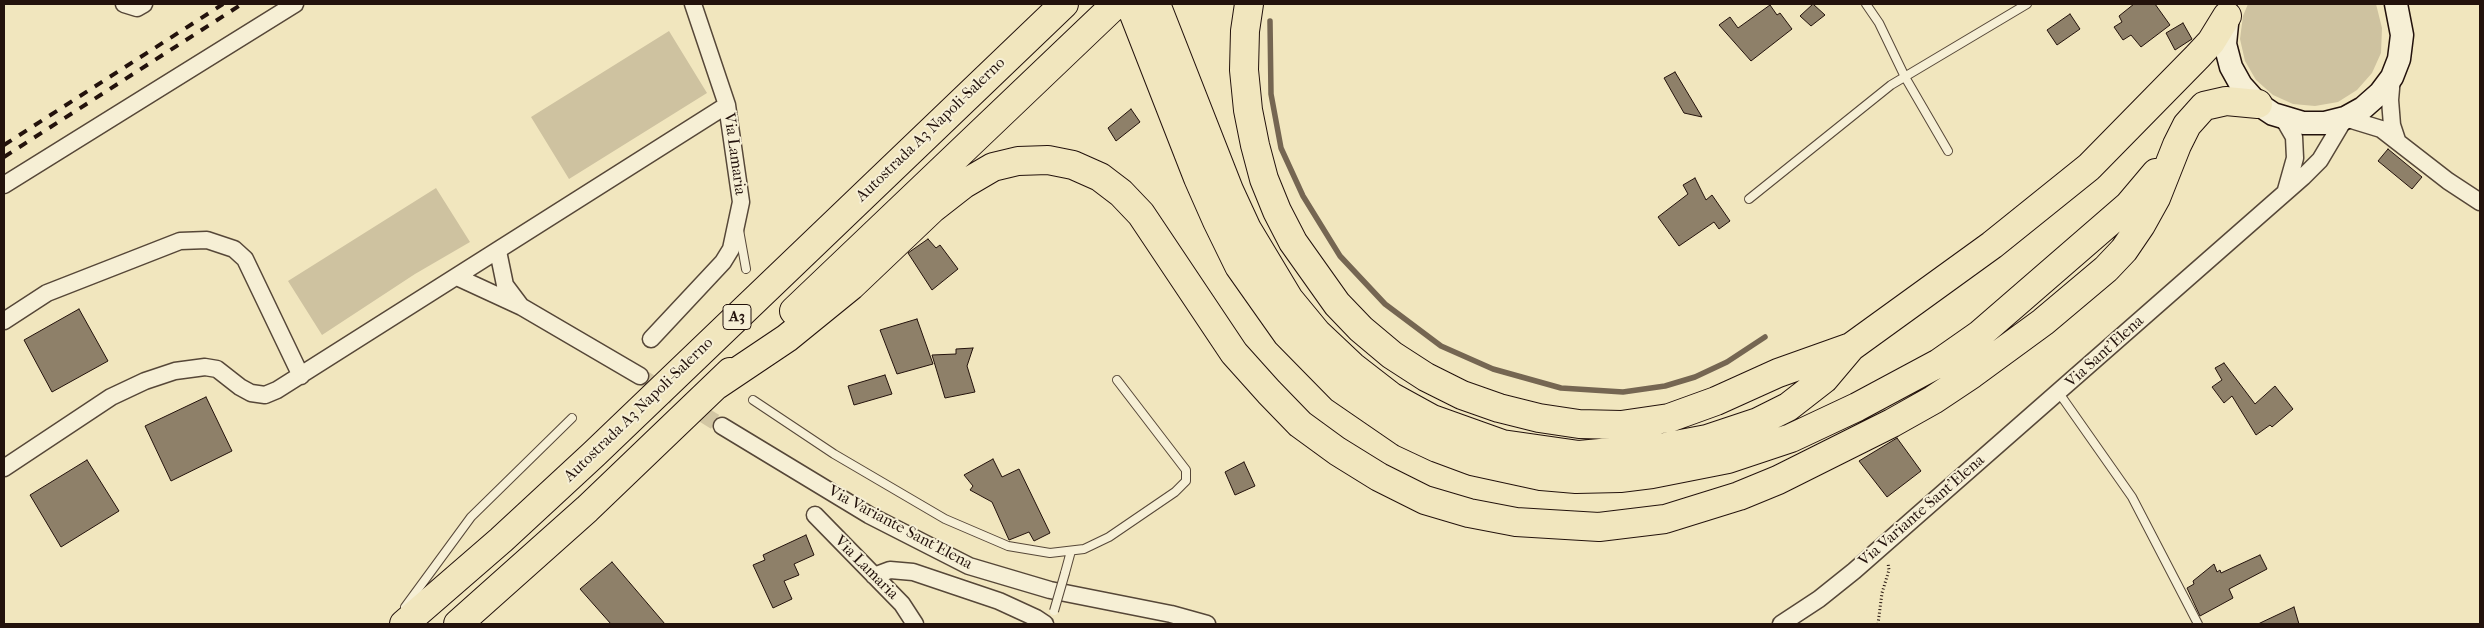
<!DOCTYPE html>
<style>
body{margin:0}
#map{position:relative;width:2484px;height:628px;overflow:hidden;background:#f1e6be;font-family:"IM FELL French Canon",serif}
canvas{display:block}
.frame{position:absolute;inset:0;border:5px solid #23120c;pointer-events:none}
</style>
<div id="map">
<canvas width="2484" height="628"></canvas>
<div class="frame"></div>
</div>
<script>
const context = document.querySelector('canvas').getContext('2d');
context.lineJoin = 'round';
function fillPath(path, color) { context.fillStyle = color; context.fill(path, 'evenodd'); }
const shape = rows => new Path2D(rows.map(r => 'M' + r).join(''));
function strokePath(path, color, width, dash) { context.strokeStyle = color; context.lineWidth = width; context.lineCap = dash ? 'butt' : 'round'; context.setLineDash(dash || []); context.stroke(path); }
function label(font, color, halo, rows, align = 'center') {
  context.font = font + ' "IM FELL French Canon",serif'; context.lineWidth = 4; context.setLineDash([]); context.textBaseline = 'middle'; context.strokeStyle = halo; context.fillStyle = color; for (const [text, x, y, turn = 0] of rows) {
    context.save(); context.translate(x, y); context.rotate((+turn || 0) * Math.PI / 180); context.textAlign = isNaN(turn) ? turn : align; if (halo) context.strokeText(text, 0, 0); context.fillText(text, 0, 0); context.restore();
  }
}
fillPath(shape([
 [2248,4,2376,4,2382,28,2381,53,2372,73,2357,90,2338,102,2315,106,2293,104,2273,95,2256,80,2245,61,2240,39,2243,16],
 [669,31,707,93,569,179,531,117],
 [436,188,470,242,415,274,322,335,288,281]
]), '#cec2a0');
strokePath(shape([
 [1270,21,1271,94,1281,148,1303,196,1340,256,1385,304,1441,346,1493,369,1561,388,1623,392,1665,386,1695,377,1727,362,1765,337]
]), '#756652', 5.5);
const building = shape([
 [1813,4,1825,15,1811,26,1800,16,1813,4],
 [2134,4,2155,4,2170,25,2141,47,2131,35,2123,40,2114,27,2122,22,2119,16,2134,4],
 [1770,5,1777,15,1780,13,1792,29,1751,61,1719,25,1730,17,1738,28,1770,5],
 [2070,14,2080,29,2057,45,2047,30,2070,14],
 [2183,23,2192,39,2175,50,2166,33,2183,23],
 [1675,72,1702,117,1684,113,1664,78,1675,72],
 [1131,109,1140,122,1116,141,1108,128,1131,109],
 [2388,149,2422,177,2412,189,2378,161,2388,149],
 [1695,178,1706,200,1712,195,1730,221,1719,229,1714,222,1679,246,1658,217,1688,194,1683,185,1695,178],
 [928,239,936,248,940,245,958,269,932,290,908,253,928,239],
 [79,309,108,361,52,392,24,340,79,309],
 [917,319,933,364,897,374,880,330,917,319],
 [973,348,967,366,975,392,945,398,932,355,956,354,956,349,973,348],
 [2224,363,2255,404,2275,386,2293,409,2272,427,2270,425,2256,435,2232,396,2224,403,2212,387,2222,380,2215,368,2224,363],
 [885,375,892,394,854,405,848,386,885,375],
 [206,397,232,451,171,481,145,426,206,397],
 [1897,438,1921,471,1887,497,1859,461,1897,438],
 [993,459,1002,477,1019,469,1050,533,1034,541,1029,532,1009,540,992,502,970,490,973,486,964,475,993,459],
 [87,460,119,511,61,547,30,495,87,460],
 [1244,462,1255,486,1235,495,1225,472,1244,462],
 [806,535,814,555,794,564,799,575,784,581,792,599,773,608,753,565,765,560,763,555,806,535],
 [2260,555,2267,569,2229,589,2233,598,2200,616,2187,588,2194,584,2193,581,2214,564,2217,572,2220,570,2221,573,2260,555],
 [612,562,665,624,611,624,580,589,612,562],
 [2294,607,2299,624,2258,624,2294,607]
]);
fillPath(building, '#8e8069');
strokePath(building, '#23120c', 1);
strokePath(shape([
 [640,376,722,426]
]), '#d2c6a3', 16, [16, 8]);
const service = shape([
 [1866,4,1879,23,1905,77,1948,151],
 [1749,199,1891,85,2027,4],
 [739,230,746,269],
 [2059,393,2132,497,2198,624],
 [753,400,834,454,945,519,1008,546,1050,553,1084,549,1109,537,1175,492,1186,481,1186,470,1117,380],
 [1065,573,1071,551],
 [405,607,471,517,572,418]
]);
const minor = shape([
 [124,4,137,8,144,4],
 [2392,77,2390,100,2392,125,2397,140],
 [2283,118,2294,137,2295,158,2286,190],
 [4,185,295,4],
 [498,251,505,285,520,305],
 [457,277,522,307,640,376],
 [4,321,47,293,180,241,207,240,234,249,245,259,301,376],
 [651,339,723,262,731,249,741,202,727,105,693,4],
 [722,426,869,515,969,566,1050,590,1171,614,1207,624],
 [4,468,111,397,145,381,175,371,205,367,217,369,240,387,251,393,265,395,277,390,727,105],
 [815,515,902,604,915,624],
 [874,576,890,570,913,572,999,601,1036,618,1045,624],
 [1781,624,1819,599,1854,571,2303,177,2320,160,2345,118,2381,129,2448,181,2480,202]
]);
const secondary = shape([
 [2228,14,2225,44,2231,67,2241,85,2258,104,2273,114,2303,123,2325,123,2345,118,2363,108,2380,93,2392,77,2399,59,2402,35,2396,4]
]);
const motorway = shape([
 [1130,4,1198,178,1217,221,1239,266,1287,334,1341,389,1405,433,1437,448,1472,461,1541,476,1576,479,1620,478,1652,474,1728,459,1791,438,1857,407,1939,363,1979,335,2129,205,2156,173],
 [1156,4,1229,190,1247,229,1289,299,1317,333,1352,366,1392,397,1432,419,1502,444,1579,455,1665,447,1707,439,1758,422,1788,407,1824,379,1851,347,1992,245,2089,167,2197,57,2211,42,2227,16],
 [1249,4,1245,31,1244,70,1248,110,1255,145,1264,179,1277,211,1293,242,1337,304,1361,329,1392,355,1426,377,1462,395,1499,408,1539,418,1579,424,1621,425,1669,418,1716,401,1778,373,1851,347],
 [794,311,1116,4],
 [717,385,787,338,851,286,932,209,964,184,993,167,1018,161,1048,160,1073,165,1100,177,1121,193,1141,214,1234,353,1269,392,1300,424,1337,451,1379,477,1425,500,1469,513,1516,522,1599,527,1665,519,1739,496,1778,480,1892,423,1933,400,1972,374,2043,322,2106,269,2124,250,2141,225,2156,198,2177,145,2187,125,2204,106,2226,101,2258,104],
 [404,624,501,540,594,454,1064,4],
 [458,624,587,509,730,372]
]);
strokePath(service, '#564738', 10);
strokePath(minor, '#564738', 19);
strokePath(secondary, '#23120c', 25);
strokePath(motorway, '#23120c', 30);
strokePath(shape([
 [1878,624,1882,593,1889,570,1888,563]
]), '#23120c', 3, [1, 2.5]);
strokePath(service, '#f6efd5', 8);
strokePath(minor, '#f6efd5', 16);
strokePath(secondary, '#f6efd5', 22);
strokePath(motorway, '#f1e6be', 28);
strokePath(shape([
 [4,145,223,4],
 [4,157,242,4]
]), '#23120c', 4, [9, 9]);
const serviceBridge = shape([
 [1054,611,1065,573]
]);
strokePath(serviceBridge, '#564738', 10, []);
strokePath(serviceBridge, '#f6efd5', 8);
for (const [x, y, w] of [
 [737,317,28]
]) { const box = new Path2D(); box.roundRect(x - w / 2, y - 12.5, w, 25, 4); context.fillStyle = '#f6efd5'; context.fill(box); strokePath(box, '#23120c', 1); }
label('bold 15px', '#23120c', null, [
 ["A3",737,317]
]);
label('16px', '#23120c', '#f6efd5', [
 ["Autostrada A3 Napoli-Salerno",931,130,-44],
 ["Via Lamaria",734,154,82],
 ["Via Sant'Elena",2105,352,-42],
 ["Autostrada A3 Napoli-Salerno",639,410,-44],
 ["Via Variante Sant'Elena",1922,511,-41],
 ["Via Variante Sant'Elena",900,528,28],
 ["Via Lamaria",866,568,45]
]);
</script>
